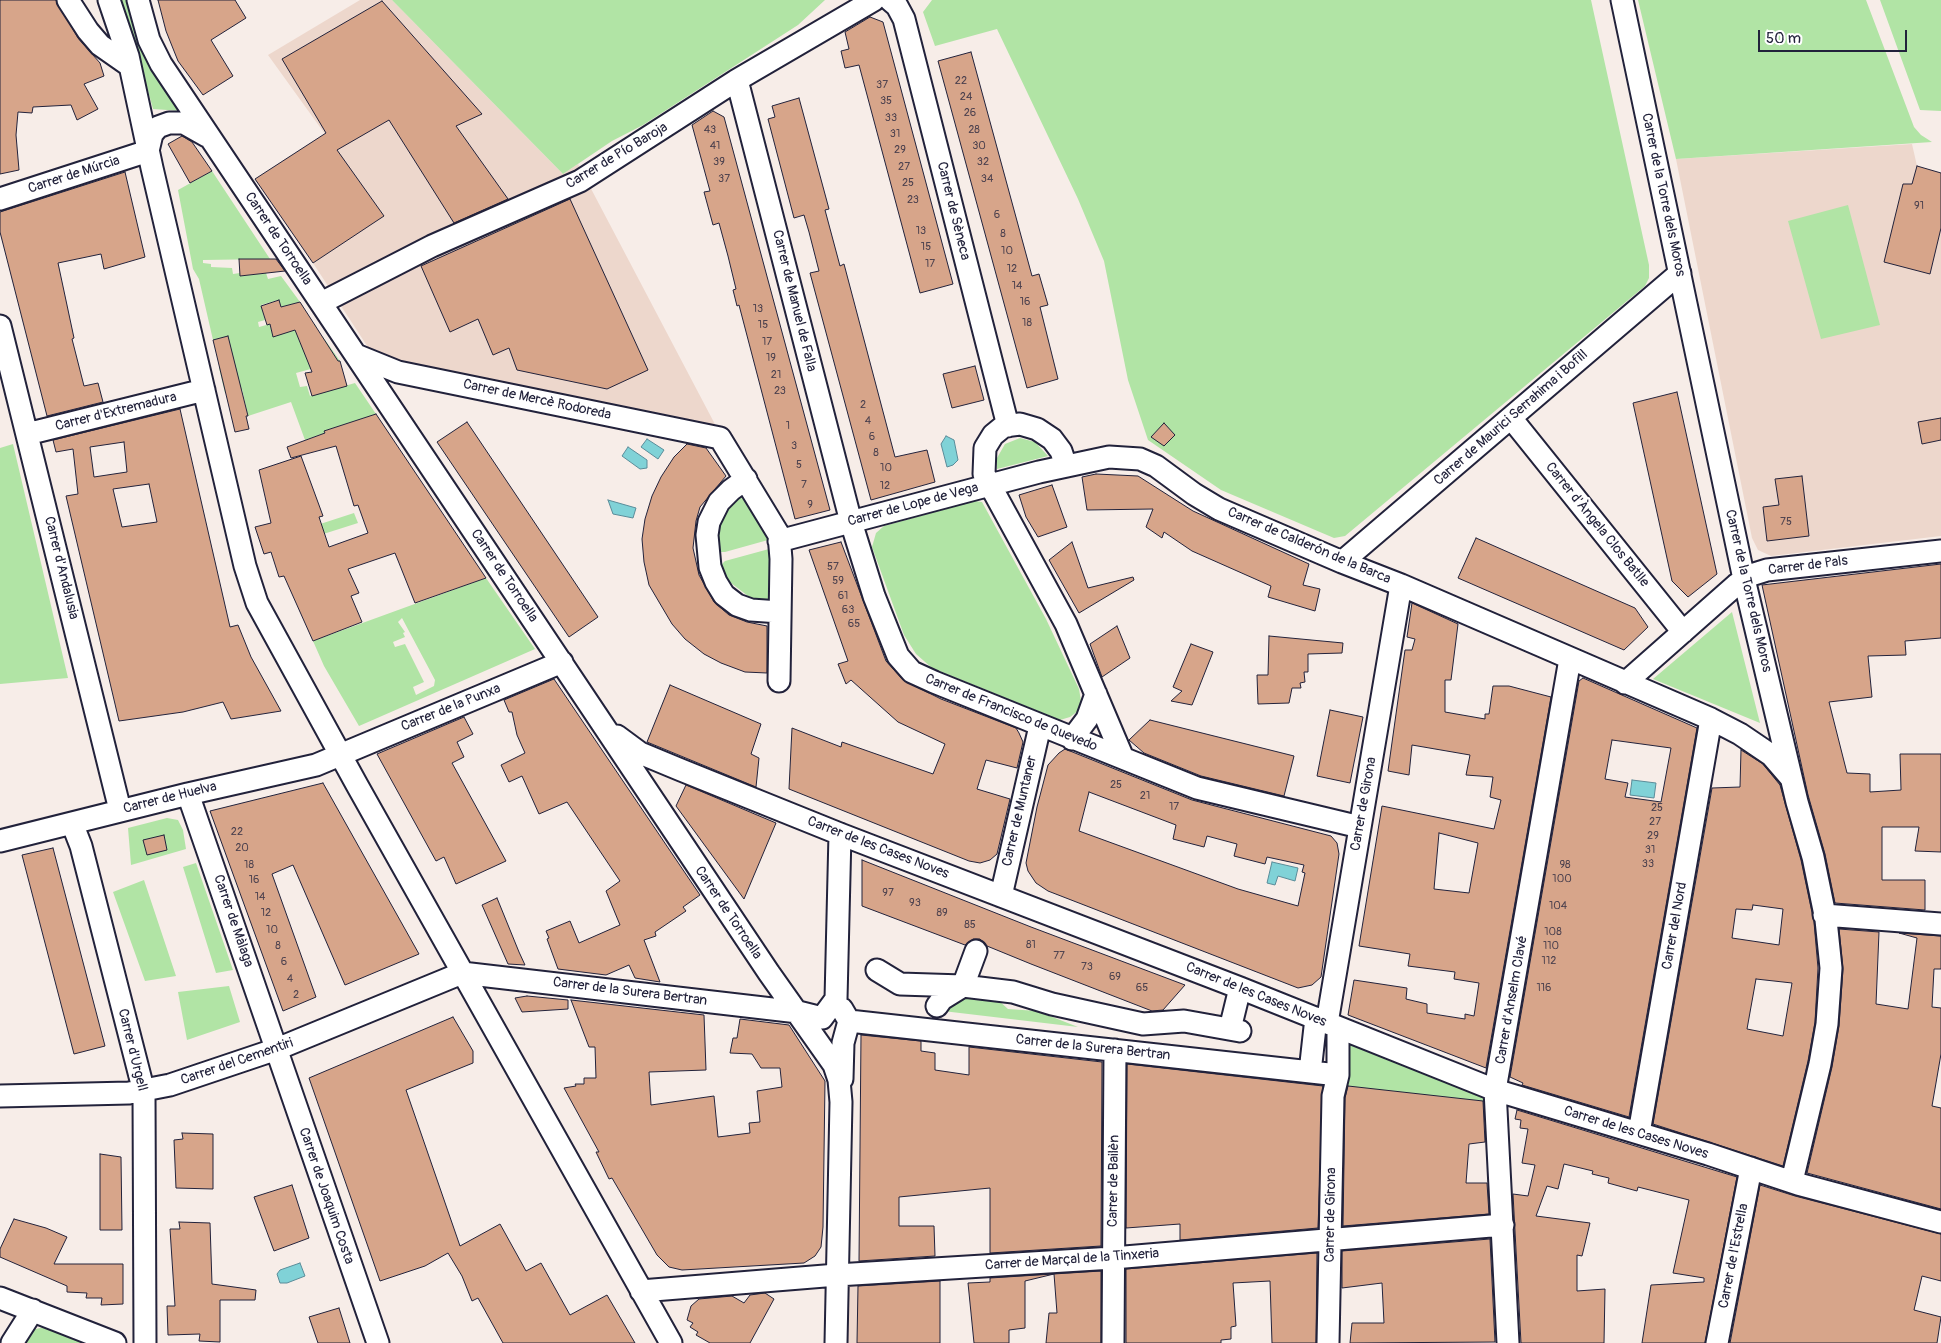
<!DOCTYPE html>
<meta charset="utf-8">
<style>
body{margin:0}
#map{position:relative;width:1941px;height:1343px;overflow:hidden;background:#f7ede8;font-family:Pangolin,sans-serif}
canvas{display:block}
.scale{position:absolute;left:1758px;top:30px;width:149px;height:22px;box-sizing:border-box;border:2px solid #22223b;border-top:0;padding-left:6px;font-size:15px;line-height:18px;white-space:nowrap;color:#22223b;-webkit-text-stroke:4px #fff;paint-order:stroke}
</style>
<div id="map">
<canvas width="1941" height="1343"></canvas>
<div class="scale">50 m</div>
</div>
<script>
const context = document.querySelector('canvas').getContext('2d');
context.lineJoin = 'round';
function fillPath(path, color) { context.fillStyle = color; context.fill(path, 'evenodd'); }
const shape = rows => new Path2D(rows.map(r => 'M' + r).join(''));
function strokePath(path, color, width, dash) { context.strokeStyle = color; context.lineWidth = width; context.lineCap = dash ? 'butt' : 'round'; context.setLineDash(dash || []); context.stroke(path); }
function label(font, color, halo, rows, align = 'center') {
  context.font = font + ' Pangolin,sans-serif'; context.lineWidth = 4.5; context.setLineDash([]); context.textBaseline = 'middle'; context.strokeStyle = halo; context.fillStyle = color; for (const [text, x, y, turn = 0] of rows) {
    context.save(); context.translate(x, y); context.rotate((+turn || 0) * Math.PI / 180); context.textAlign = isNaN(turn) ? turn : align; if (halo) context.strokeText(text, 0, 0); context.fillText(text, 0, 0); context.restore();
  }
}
fillPath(shape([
 [360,0,392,0,563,174,578,164,718,430,373,355,313,263,384,216,268,55],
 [1912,144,1917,166,1941,173,1941,536,1771,556,1758,550,1752,538,1676,159],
 [896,1272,896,1343,836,1343,837,1275]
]), '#edd7cc');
fillPath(shape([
 [121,0,130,0,182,111,153,109,132,32],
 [392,0,825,0,798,25,643,125,612,141,563,174],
 [932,0,1591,0,1649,265,1649,278,1645,286,1345,536,1334,538,1221,490,1148,440,1128,380,1104,261,1078,199,997,29,935,46,923,12],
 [1638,0,1866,0,1914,127,1921,135,1932,142,1676,159],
 [1880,0,1941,0,1941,111,1920,110],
 [212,171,270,259,203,260,203,263,211,264,211,267,232,268,233,274,240,273,241,276,266,273,268,279,281,276,300,302,281,307,278,300,261,305,265,320,258,322,259,327,270,324,273,336,315,324,317,328,297,334,300,343,323,337,340,361,296,373,300,387,307,386,310,396,355,383,376,414,324,431,325,433,305,440,291,402,248,416,242,389,225,393,219,368,234,363,228,337,213,340,199,279,193,269,178,190],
 [1848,205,1880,325,1821,339,1788,221],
 [1020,438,1035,442,1048,456,997,469,997,458,1005,444],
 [13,444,68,678,0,684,0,448],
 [740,495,744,495,769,537,768,540,725,552,718,552,715,545,719,521,734,499],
 [975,501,982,502,1046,619,1079,689,1081,701,1078,711,1070,717,1060,720,932,668,916,654,904,635,872,547,876,533,884,526],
 [354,513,358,523,314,537,311,527],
 [769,549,772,549,772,597,769,600,761,601,748,596,731,583,724,576,721,565,725,561],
 [486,578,535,649,359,726,324,666,313,641],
 [402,618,435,680,434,686,416,695,413,687,424,682,405,644,395,647,393,642,405,637,403,633,405,632,398,622],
 [1732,612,1760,723,1653,679],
 [167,818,178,820,183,830,186,849,131,865,128,828],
 [196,863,233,970,216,973,183,867],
 [144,880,176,976,145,981,113,892],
 [229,986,240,1022,187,1040,178,992],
 [957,996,997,999,1008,1009,1037,1011,1078,1027,943,1011],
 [1343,1034,1485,1095,1489,1102,1343,1086],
 [44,1327,51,1328,89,1343,23,1343,32,1330]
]), '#b1e4a5');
const water = shape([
 [946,436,954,440,958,460,953,465,947,467,941,444,946,436],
 [647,439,664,450,658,459,641,447,647,439],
 [628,447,647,460,647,468,640,469,622,456,628,447],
 [608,500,636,508,633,518,613,514,608,500],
 [1632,780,1656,783,1654,798,1630,795,1632,780],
 [1272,862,1298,868,1295,881,1278,876,1275,885,1267,883,1272,862],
 [300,1263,305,1276,287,1283,280,1283,277,1274,280,1270,300,1263]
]);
fillPath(water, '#80d2d7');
strokePath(water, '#5a8c99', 1);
const building = shape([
 [0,0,56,0,78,38,100,63,104,76,84,84,98,109,77,120,71,105,33,107,32,113,18,112,16,135,19,170,0,174,0,0],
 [158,0,235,0,246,18,211,40,233,76,203,95,178,61,166,31,158,0],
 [382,1,482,114,456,126,508,199,454,223,389,120,337,150,384,216,313,263,255,179,326,133,282,59,382,1],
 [870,17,883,22,953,284,920,293,859,65,845,68,841,51,849,49,845,32,870,17],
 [971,52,1032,276,1039,274,1048,305,1040,307,1058,379,1027,388,938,61,971,52],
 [799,98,829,209,825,210,840,266,844,264,895,457,927,450,935,482,871,500,810,273,819,271,809,232,804,215,794,218,768,119,775,117,772,106,799,98],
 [713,111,724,117,830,510,795,519,739,305,737,306,733,290,736,289,728,256,719,223,713,225,704,192,710,191,692,125,713,111],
 [182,136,192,142,212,171,190,183,168,144,182,136],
 [1917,166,1941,173,1941,228,1930,274,1884,262,1903,184,1912,184,1917,166],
 [125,172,145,257,104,269,101,254,58,263,74,338,72,339,84,386,98,383,103,402,47,416,0,232,0,212,125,172],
 [570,199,648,370,607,389,517,370,509,348,493,355,478,319,450,332,421,266,570,199],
 [239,259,276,259,285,271,240,276,239,259],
 [279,300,281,307,300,302,338,361,340,361,347,386,312,396,305,373,312,372,295,330,273,337,270,324,267,325,261,306,279,300],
 [228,336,248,416,246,416,249,429,235,432,213,340,228,336],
 [975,366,984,400,952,408,943,374,975,366],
 [1677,392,1717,574,1688,597,1672,581,1633,403,1677,392],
 [180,409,230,627,238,625,251,657,281,711,231,719,223,702,183,712,119,721,66,496,78,494,73,449,56,452,53,440,180,409],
 [124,442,127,472,94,477,90,447,124,442],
 [149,484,157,522,122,527,113,489,149,484],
 [376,414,486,578,415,603,395,553,348,569,359,593,351,596,362,622,313,641,284,576,279,577,271,552,264,554,255,527,271,523,259,470,301,456,323,516,319,517,329,547,368,533,358,505,354,506,336,446,291,458,287,447,325,433,324,431,376,414],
 [1941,418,1941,440,1922,444,1918,422,1941,418],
 [467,422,598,617,569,637,437,442,467,422],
 [1164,423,1175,435,1164,446,1151,437,1164,423],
 [687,444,706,448,726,476,700,507,696,521,693,548,699,575,714,602,729,615,747,622,767,626,767,673,745,672,721,663,704,654,685,639,672,624,649,585,644,562,642,539,645,519,652,496,661,477,674,457,687,444],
 [1096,474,1138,476,1193,511,1309,564,1303,585,1320,589,1315,611,1268,597,1271,586,1192,551,1164,532,1162,538,1146,527,1153,509,1087,510,1082,477,1096,474],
 [1802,476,1809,536,1767,541,1763,507,1779,505,1775,479,1802,476],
 [1052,485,1067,527,1038,537,1026,517,1019,495,1052,485],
 [1476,538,1635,608,1648,627,1624,650,1458,578,1476,538],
 [841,542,886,661,903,680,941,699,1016,728,1019,733,1023,742,1017,768,986,760,977,789,1010,799,997,854,990,860,980,863,969,861,789,789,792,728,841,747,842,742,933,774,945,744,898,722,851,680,846,684,838,664,848,661,809,550,841,542],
 [1072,542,1088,588,1133,577,1134,580,1079,613,1049,560,1072,542],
 [1941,564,1941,638,1905,641,1906,655,1868,656,1872,697,1829,702,1847,773,1870,774,1870,792,1901,790,1900,754,1941,754,1941,852,1915,851,1919,827,1882,827,1882,880,1925,880,1925,910,1835,903,1825,854,1808,795,1762,585,1941,564],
 [1412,603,1458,624,1451,680,1445,680,1445,712,1485,719,1485,714,1489,714,1493,686,1509,686,1551,697,1486,1068,1348,1015,1354,980,1407,988,1406,999,1427,1004,1427,1013,1465,1019,1465,1014,1474,1016,1479,983,1454,979,1455,972,1408,966,1410,954,1359,946,1382,806,1494,829,1501,800,1490,797,1493,777,1466,775,1470,755,1412,745,1409,775,1388,771,1405,650,1412,650,1415,639,1407,637,1412,603],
 [1439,833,1478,843,1469,893,1434,889,1439,833],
 [1117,626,1130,658,1102,677,1090,644,1117,626],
 [1269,636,1343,643,1342,653,1308,654,1308,672,1304,672,1305,682,1300,683,1301,688,1292,688,1289,703,1258,704,1257,675,1268,675,1269,636],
 [1191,644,1213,652,1192,705,1171,701,1182,691,1173,687,1191,644],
 [1583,678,1697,728,1629,1117,1522,1085,1523,1083,1510,1077,1579,681,1583,678],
 [1612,740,1671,748,1661,802,1625,797,1628,783,1605,779,1612,740],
 [554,679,700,895,683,907,686,911,655,932,656,936,644,940,660,982,635,978,629,965,606,975,558,969,547,939,549,938,546,931,570,921,579,943,620,925,606,891,620,881,567,802,539,814,522,776,509,782,501,765,525,753,517,735,512,712,509,712,504,700,554,679],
 [670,685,761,724,751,754,759,758,756,787,647,742,670,685],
 [1330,710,1363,717,1350,783,1317,776,1330,710],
 [464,717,473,734,457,742,464,757,452,763,506,861,456,884,444,857,436,861,377,754,464,717],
 [1150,720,1294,756,1284,796,1201,776,1144,753,1129,740,1150,720],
 [1065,749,1192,800,1331,836,1337,843,1339,854,1321,977,1312,985,1298,988,1048,891,1036,883,1028,871,1026,863,1037,807,1048,765,1059,753,1065,749],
 [1089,792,1176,825,1173,839,1204,847,1207,836,1237,844,1234,856,1265,864,1267,857,1304,865,1302,872,1305,873,1298,906,1238,889,1079,831,1089,792],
 [1741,750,1763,764,1780,785,1801,860,1814,922,1818,968,1815,1022,1808,1061,1783,1166,1653,1124,1712,788,1740,787,1741,750],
 [1753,905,1783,909,1779,945,1732,938,1736,909,1752,910,1753,905],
 [1756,979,1792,983,1783,1036,1747,1029,1756,979],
 [323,783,419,954,345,985,293,865,272,874,316,997,283,1011,210,811,323,783],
 [686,785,776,823,744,899,676,806,686,785],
 [164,835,167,850,147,855,143,840,164,835],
 [53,848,105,1046,74,1054,22,855,53,848],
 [862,860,1031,927,1185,985,1163,1010,1152,1011,1031,964,987,946,980,939,973,939,965,945,862,906,862,860],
 [497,898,519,952,525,965,508,964,482,905,497,898],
 [1839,929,1879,932,1876,1004,1908,1009,1917,938,1899,933,1941,936,1941,969,1934,969,1932,1007,1941,1008,1941,1054,1932,1106,1941,1108,1941,1209,1807,1173,1832,1067,1839,1026,1843,969,1839,929],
 [527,996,568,1000,568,1009,522,1012,515,998,527,996],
 [571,1000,704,1015,706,1070,649,1072,651,1105,714,1096,718,1137,750,1133,749,1123,760,1122,757,1091,782,1087,780,1068,761,1068,752,1054,730,1053,733,1038,737,1038,740,1019,789,1025,825,1081,823,1227,821,1247,815,1256,804,1263,682,1270,669,1267,657,1255,612,1178,609,1179,596,1152,599,1152,564,1088,576,1086,575,1084,584,1084,584,1078,596,1078,595,1047,589,1047,571,1000],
 [453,1017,473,1051,473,1063,406,1090,460,1246,500,1224,526,1271,541,1263,570,1315,607,1295,635,1343,503,1343,478,1298,472,1301,462,1276,448,1253,425,1266,380,1281,309,1078,453,1017],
 [861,1035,921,1041,921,1051,935,1053,935,1070,969,1075,969,1047,1102,1062,1101,1246,990,1253,990,1188,899,1197,899,1226,934,1226,935,1256,859,1261,861,1035],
 [1127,1064,1323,1086,1318,1228,1180,1240,1180,1224,1126,1228,1127,1064],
 [1348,1086,1483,1101,1485,1142,1469,1144,1466,1183,1487,1183,1489,1214,1343,1226,1345,1098,1348,1086],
 [1517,1110,1737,1177,1705,1343,1642,1343,1651,1285,1704,1282,1704,1278,1673,1273,1689,1200,1638,1187,1637,1191,1608,1183,1609,1178,1592,1174,1593,1171,1564,1164,1558,1189,1547,1186,1536,1216,1590,1223,1582,1256,1577,1255,1577,1291,1605,1289,1604,1343,1521,1343,1513,1194,1528,1196,1535,1165,1522,1163,1528,1129,1520,1128,1521,1120,1515,1119,1517,1110],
 [182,1133,213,1134,213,1189,176,1188,174,1140,183,1139,182,1133],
 [100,1154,121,1157,122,1230,100,1230,100,1154],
 [292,1185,309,1238,274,1251,254,1197,292,1185],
 [1760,1185,1795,1196,1941,1234,1941,1281,1922,1276,1914,1310,1941,1317,1937,1343,1730,1343,1760,1185],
 [14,1219,46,1228,67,1237,54,1264,123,1264,123,1304,101,1305,102,1298,86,1298,87,1293,67,1292,67,1286,0,1257,0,1249,14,1219],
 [179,1222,210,1223,212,1284,256,1290,255,1300,220,1300,220,1342,199,1341,200,1334,168,1335,167,1306,175,1306,170,1229,180,1229,179,1222],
 [1490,1239,1495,1342,1350,1343,1352,1323,1384,1323,1382,1283,1342,1288,1342,1251,1490,1239],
 [1317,1253,1316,1343,1272,1343,1270,1281,1233,1283,1236,1326,1231,1327,1231,1339,1221,1340,1221,1343,1126,1343,1126,1269,1317,1253],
 [1101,1271,1101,1343,1046,1343,1049,1313,1057,1313,1054,1274,1025,1281,1025,1328,1009,1330,1009,1343,974,1343,968,1283,990,1282,990,1278,1101,1271],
 [940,1281,940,1343,857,1343,858,1286,940,1281],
 [765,1293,774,1299,750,1343,710,1343,696,1335,698,1332,690,1327,693,1323,687,1320,691,1306,699,1299,732,1296,744,1303,750,1295,765,1293],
 [339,1308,350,1343,318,1343,309,1317,339,1308]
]);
fillPath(building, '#d7a58a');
strokePath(building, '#22223b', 1);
const minor = shape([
 [68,0,88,31,100,45,130,66],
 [109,0,128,56,152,168,245,566,257,603,357,785,671,1343],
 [138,0,149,40,161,64,769,973,834,1065,839,1080,841,1102,836,1343],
 [890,0,897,6,904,19,1008,426],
 [1622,0,1744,579,1797,802,1813,857,1826,920,1831,968,1827,1024,1820,1064,1792,1181],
 [737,80,851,522,874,596,898,656,912,672,934,682,1197,788,1360,827],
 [0,199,148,151,152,134,158,127,169,123,184,123,207,136],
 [321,303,432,246,580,181,737,80,874,0],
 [0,326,120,810],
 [356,355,398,372,720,438,779,535,781,559,779,681],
 [1511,418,1683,632],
 [27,434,204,390],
 [1066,466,1061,451,1052,439,1037,429,1020,424,1004,426,993,435,985,448,984,474,1066,624,1123,758],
 [746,479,731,490,719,502,709,522,707,535,710,567,716,582,724,595,737,605,751,610,780,612],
 [779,541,1039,472,1109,457,1140,459,1156,466,1194,494,1219,509,1342,562,1401,585,1711,719,1740,734,1771,755,1790,777],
 [1342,562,1680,273],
 [1625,683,1736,585,1751,575,1767,570,1941,551],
 [617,736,640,753,681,770,840,834,1240,988,1495,1090,1708,1154,1798,1184,1941,1222],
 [1072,739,1087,719,1096,694],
 [188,794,378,1343],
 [72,823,81,846,144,1092,145,1343],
 [0,841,188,794,316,765,562,662],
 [1001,896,1040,726],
 [1824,915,1941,924],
 [877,970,900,984,963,986,1013,992,1052,1004,1143,1024,1184,1021,1240,1031],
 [836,999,840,834],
 [937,1006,942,999,963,986,976,951],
 [849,1021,1338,1075],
 [1327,1023,1401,585],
 [1230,1029,1240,988],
 [1310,1072,1316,1018],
 [842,1079,843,1043,849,1021,842,1009],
 [0,1096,129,1093,170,1085,277,1049,462,973,798,1012,822,1018,836,999],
 [1639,1133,1711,719],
 [641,1291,837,1275,1113,1258,1503,1225],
 [0,1298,115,1343],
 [12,1343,33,1310],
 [1113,1343,1115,1050],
 [1328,1343,1333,1096,1338,1075,1338,1028],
 [1508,1343,1495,1090,1570,659],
 [1717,1343,1751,1168]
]);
strokePath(minor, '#22223b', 25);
strokePath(minor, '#fff', 21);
label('11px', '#4f434f', null, [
 ["22",961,81],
 ["37",882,85],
 ["24",966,97],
 ["35",886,101],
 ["26",970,113],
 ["33",891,118],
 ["43",710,130],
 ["28",974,130],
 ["31",895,134],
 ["41",715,146],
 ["30",979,146],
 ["29",900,150],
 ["39",719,162],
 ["32",983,162],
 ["27",904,167],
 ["37",724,179],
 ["34",987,179],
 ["25",908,183],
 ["23",913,200],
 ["91",1919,206],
 ["6",997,215],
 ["13",921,231],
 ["8",1003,234],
 ["15",926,247],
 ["10",1007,251],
 ["17",930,264],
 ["12",1012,269],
 ["14",1017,286],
 ["16",1025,302],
 ["13",758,309],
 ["18",1027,323],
 ["15",763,325],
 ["17",767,342],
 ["19",771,358],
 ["21",776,375],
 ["23",780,391],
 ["2",863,405],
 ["4",868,421],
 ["1",788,426],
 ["6",872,437],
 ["3",794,446],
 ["8",876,453],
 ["5",799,465],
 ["10",886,468],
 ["7",804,485],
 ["12",885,486],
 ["9",810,505],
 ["75",1786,522],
 ["57",833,567],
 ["59",838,581],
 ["61",843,596],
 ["63",848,610],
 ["65",854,624],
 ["25",1116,785],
 ["21",1145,796],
 ["17",1174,807],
 ["25",1657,808],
 ["27",1655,822],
 ["22",237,832],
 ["29",1653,836],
 ["20",242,848],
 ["31",1650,850],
 ["33",1648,864],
 ["18",249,865],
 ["98",1565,865],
 ["100",1562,879],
 ["16",254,880],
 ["97",888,893],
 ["14",260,897],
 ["93",915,903],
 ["104",1558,906],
 ["12",266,913],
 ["89",942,913],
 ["85",970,925],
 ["10",272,930],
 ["108",1553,932],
 ["81",1031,945],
 ["8",278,946],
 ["110",1551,946],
 ["77",1059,956],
 ["112",1549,961],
 ["6",284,962],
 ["73",1087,967],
 ["69",1115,977],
 ["4",290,979],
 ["65",1142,988],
 ["116",1544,988],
 ["2",296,995]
]);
label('14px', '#22223b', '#fff', [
 ["Carrer de Pío Baroja",617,156,-31],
 ["Carrer de Múrcia",74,175,-18],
 ["Carrer de la Torre dels Moros",1663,195,78],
 ["Carrer de Sèneca",953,211,76],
 ["Carrer de Torroella",278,239,56],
 ["Carrer de Manuel de Falla",794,301,76],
 ["Carrer de Mercè Rodoreda",537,400,12],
 ["Carrer d'Extremadura",116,412,-14],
 ["Carrer de Maurici Serrahima i Bofill",1511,418,-41],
 ["Carrer de Lope de Vega",913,505,-15],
 ["Carrer d'Àngela Clos Batlle",1597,525,51],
 ["Carrer de Calderón de la Barca",1309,546,23],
 ["Carrer de Pals",1808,566,-7],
 ["Carrer d'Andalusia",61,568,76],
 ["Carrer de Torroella",504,576,56],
 ["Carrer de la Torre dels Moros",1748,591,77],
 ["Carrer de la Punxa",451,708,-22],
 ["Carrer de Francisco de Quevedo",1011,713,22],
 ["Carrer de Huelva",170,798,-14],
 ["Carrer de Girona",1364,804,-80],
 ["Carrer de Muntaner",1020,811,-77],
 ["Carrer de les Cases Noves",878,848,21],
 ["Carrer de Torroella",728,913,56],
 ["Carrer de Màlaga",233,921,71],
 ["Carrer del Nord",1675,926,-80],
 ["Carrer de la Surera Bertran",630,992,7],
 ["Carrer de les Cases Noves",1256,995,22],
 ["Carrer d'Anselm Clavé",1512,1000,-80],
 ["Carrer de la Surera Bertran",1093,1048,6],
 ["Carrer d'Urgell",132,1050,76],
 ["Carrer del Cementiri",237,1062,-19],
 ["Carrer de les Cases Noves",1636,1133,17],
 ["Carrer de Bailèn",1114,1181,-89],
 ["Carrer de Joaquim Costa",326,1196,71],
 ["Carrer de Girona",1331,1215,-89],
 ["Carrer de l'Estrella",1734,1256,-79],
 ["Carrer de Marçal de la Tinxeria",1072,1260,-4]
]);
</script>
